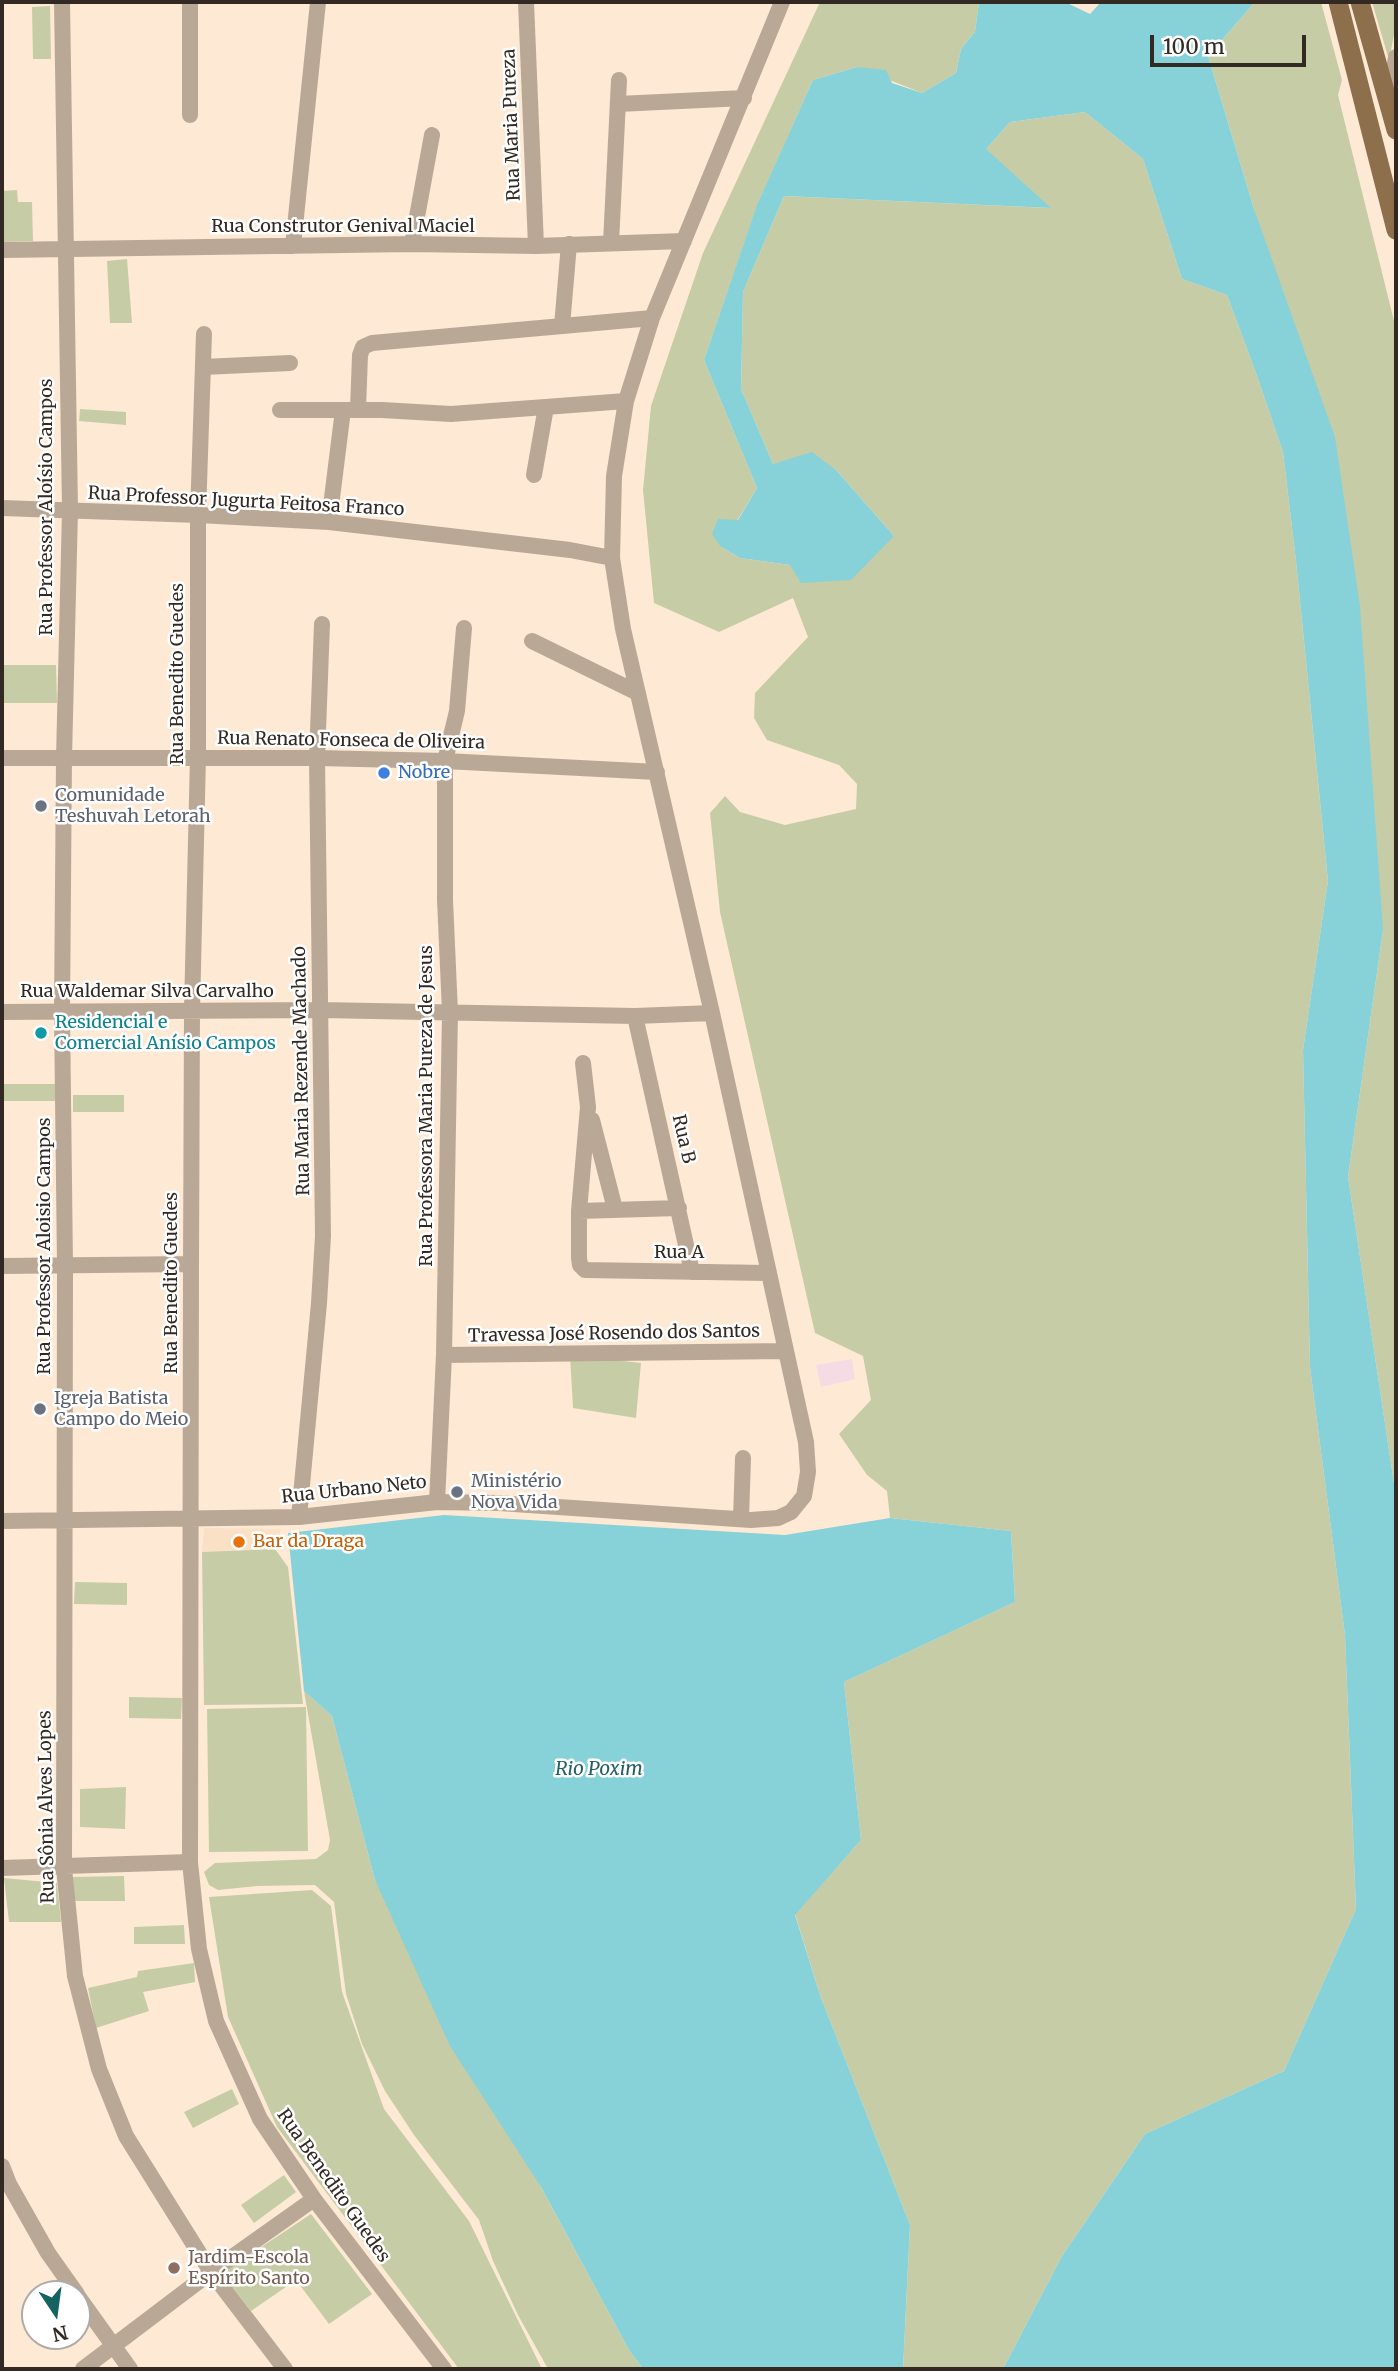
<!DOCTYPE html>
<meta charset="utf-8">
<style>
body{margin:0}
#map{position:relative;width:1398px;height:2371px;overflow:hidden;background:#fee9d4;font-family:Merriweather,serif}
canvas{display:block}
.frame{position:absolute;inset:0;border:4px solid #322a22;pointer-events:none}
.north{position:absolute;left:21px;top:2280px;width:70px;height:70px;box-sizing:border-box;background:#fff;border:2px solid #adaaa7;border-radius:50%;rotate:167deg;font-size:19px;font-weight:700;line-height:28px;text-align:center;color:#322a22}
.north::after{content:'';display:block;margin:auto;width:24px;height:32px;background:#146360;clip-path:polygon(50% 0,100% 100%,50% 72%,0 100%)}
.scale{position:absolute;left:1150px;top:35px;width:156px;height:32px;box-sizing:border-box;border:4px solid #322a22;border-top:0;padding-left:9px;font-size:21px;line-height:24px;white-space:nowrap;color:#322a22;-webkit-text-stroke:5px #fff;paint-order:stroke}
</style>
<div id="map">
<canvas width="1398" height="2371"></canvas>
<div class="frame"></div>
<div class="north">N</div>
<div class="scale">100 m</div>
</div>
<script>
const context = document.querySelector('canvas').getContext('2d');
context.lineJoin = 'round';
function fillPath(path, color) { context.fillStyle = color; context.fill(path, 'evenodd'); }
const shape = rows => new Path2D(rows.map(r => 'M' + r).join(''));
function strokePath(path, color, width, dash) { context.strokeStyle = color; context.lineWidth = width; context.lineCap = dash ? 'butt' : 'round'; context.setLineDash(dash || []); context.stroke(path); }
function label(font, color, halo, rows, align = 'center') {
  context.font = font + ' Merriweather,serif'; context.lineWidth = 5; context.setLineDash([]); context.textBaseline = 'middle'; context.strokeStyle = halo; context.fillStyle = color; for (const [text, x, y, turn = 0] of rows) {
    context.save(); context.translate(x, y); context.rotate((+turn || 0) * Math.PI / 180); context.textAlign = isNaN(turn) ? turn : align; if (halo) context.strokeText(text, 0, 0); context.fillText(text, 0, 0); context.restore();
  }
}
fillPath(shape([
 [204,1528,281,1529,275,1549,202,1552]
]), '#fae0c4');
fillPath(shape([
 [852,1359,855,1379,821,1387,816,1365]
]), '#f5dce4');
fillPath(shape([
 [820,2,979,2,975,32,961,49,956,73,922,93,857,67,813,80,757,206,704,360,757,488,721,547,740,558,790,565,894,536,837,471,773,464,741,389,743,292,784,196,1050,208,985,150,1010,122,1085,112,1143,159,1182,279,1227,295,1257,376,1283,452,1296,561,1328,881,1303,1050,1310,1367,1345,1635,1356,1909,1284,2071,1145,2134,1062,2256,1003,2369,903,2369,910,2225,820,1995,795,1914,861,1840,844,1682,1015,1602,1011,1531,890,1518,887,1491,867,1475,839,1434,871,1400,863,1356,815,1333,720,912,710,813,725,796,740,812,785,825,856,809,857,784,839,765,767,740,754,718,755,693,808,637,793,598,719,632,654,603,643,490,651,406,703,253],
 [1255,2,1321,2,1342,80,1338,95,1396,329,1396,1497,1348,1177,1383,930,1254,209,1208,56],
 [1372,2,1396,2,1396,25,1389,60],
 [50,6,51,59,33,59,32,7],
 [17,190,18,202,32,202,33,241,3,242,2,191],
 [127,259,132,323,110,323,107,261],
 [80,409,126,412,126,425,79,421],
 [2,665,56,665,57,703,2,703],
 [4,1084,55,1084,55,1101,4,1101],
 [73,1095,124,1095,124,1112,73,1112],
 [570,1355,641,1363,636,1418,573,1408],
 [275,1549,288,1567,303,1704,204,1705,202,1552],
 [75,1582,127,1583,127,1605,74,1604],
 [304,1691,332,1716,375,1880,629,2350,643,2369,548,2369,518,2315,493,2261,479,2220,414,2135,385,2091,362,2044,346,1994,334,1902,315,1885,257,1886,218,1890,209,1885,204,1872,215,1863,316,1859,328,1850,330,1840],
 [129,1697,182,1698,181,1719,129,1718],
 [306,1707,308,1851,209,1852,207,1709],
 [126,1787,125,1829,80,1827,80,1789],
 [124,1876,125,1901,73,1901,72,1877],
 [4,1878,57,1883,61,1922,9,1922],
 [312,1890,331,1906,342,1992,384,2109,469,2221,542,2369,459,2369,277,2127,228,2017,209,1897],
 [184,1925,185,1944,134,1944,134,1927],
 [194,1963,195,1982,143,1992,149,2011,96,2028,88,1988,137,1977,138,1971],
 [232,2089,239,2104,193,2128,184,2112],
 [284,2175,296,2192,254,2223,241,2205],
 [311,2214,372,2294,329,2324,296,2280,251,2311,222,2273]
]), '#c6cda6');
fillPath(shape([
 [979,2,1065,2,1090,14,1101,2,1255,2,1208,56,1254,209,1335,437,1360,606,1383,930,1348,1177,1396,1497,1396,2369,1003,2369,1062,2256,1145,2134,1284,2071,1356,1909,1345,1635,1310,1367,1303,1050,1328,881,1296,561,1283,452,1257,376,1227,295,1182,279,1143,159,1085,112,1010,122,986,149,1051,208,784,196,743,292,741,389,773,464,812,452,837,471,894,536,851,580,801,583,790,565,740,558,721,547,712,534,718,519,738,520,757,488,704,360,757,205,813,80,857,67,886,70,892,83,922,93,956,73,961,49,975,32],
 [444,1515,785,1535,890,1518,1011,1531,1015,1602,844,1682,861,1840,795,1915,820,1995,910,2225,903,2369,643,2369,629,2350,541,2187,450,2046,375,1880,332,1716,304,1691,288,1533]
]), '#87d1d9');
strokePath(shape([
 [62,2,70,510,64,758,62,1012,65,1266,64,1868,75,1976,99,2069,126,2136,211,2272,285,2369],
 [526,2,536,246],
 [1389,102,1396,57],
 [618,104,744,98],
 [190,115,190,2],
 [611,243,619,80],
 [412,244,432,135],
 [293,246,318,2],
 [2,250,412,244,536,246,684,241],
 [562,326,569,244],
 [204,334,198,515,198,756,192,1010,191,1264,190,1862,199,1949,216,2021,260,2119,314,2199,444,2369],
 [203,367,290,363],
 [358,409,360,355,363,347,372,343,652,318],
 [280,410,382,410,451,414,626,401],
 [534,475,546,407],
 [2,508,198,515,329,522,570,550,612,558],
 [329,522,343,410],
 [532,641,638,693],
 [2,758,317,758,445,761,657,772],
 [2,1012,320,1010,635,1016,712,1013],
 [635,1016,692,1272],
 [583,1063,588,1107,579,1211,579,1258,580,1265,585,1270,767,1273],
 [592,1120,615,1209],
 [579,1211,679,1208],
 [2,1266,191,1264],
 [444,1355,785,1351],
 [437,1502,444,1355,450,1012,445,900,445,761,457,711,464,628],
 [299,1517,319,1303,323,1236,317,758,322,624],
 [741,1519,743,1458],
 [2,1521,299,1517,437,1502,499,1503,751,1520,778,1518,791,1512,804,1496,808,1472,806,1442,712,1013,623,629,612,558,614,476,626,401,652,318,782,2],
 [2,1868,190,1862],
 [2,2166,9,2184,48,2253,77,2294],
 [77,2295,130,2369],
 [83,2369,211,2272,314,2199]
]), '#baa896', 16);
strokePath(shape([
 [1338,2,1396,230],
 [1360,2,1396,130]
]), '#8e6f4c', 19);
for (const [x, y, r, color] of [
 [384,773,7,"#3f7fe0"],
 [41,806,7,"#6b7280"],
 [41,1033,7,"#0f9aa8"],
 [40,1409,7,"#6b7280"],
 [457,1492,7,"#6b7280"],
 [239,1542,7,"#e8710a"],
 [174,2268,7,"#8d6e63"]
]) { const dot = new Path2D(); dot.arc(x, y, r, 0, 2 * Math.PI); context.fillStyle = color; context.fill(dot); strokePath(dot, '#fff', 2.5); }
label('18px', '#322a22', '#fff', [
 ["Rua Maria Pureza",512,125,-92],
 ["Rua Construtor Genival Maciel",343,227],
 ["Rua Professor Jugurta Feitosa Franco",246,502,3],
 ["Rua Professor Aloísio Campos",47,507,-90],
 ["Rua Benedito Guedes",178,674,-90],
 ["Rua Renato Fonseca de Oliveira",351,741,1],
 ["Rua Waldemar Silva Carvalho",147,992],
 ["Rua Maria Rezende Machado",302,1071,-91],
 ["Rua Professora Maria Pureza de Jesus",427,1106,-90],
 ["Rua B",683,1139,77],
 ["Rua Professor Aloisio Campos",45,1246,-90],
 ["Rua A",679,1253],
 ["Rua Benedito Guedes",172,1283,-90],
 ["Travessa José Rosendo dos Santos",614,1334,-1],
 ["Rua Urbano Neto",354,1490,-6],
 ["Rua Sônia Alves Lopes",47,1807,-91],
 ["Rua Benedito Guedes",333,2186,55]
]);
label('18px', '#366cbe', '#fff', [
 ["Nobre",398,773]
], 'left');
label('18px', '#5b616d', '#fff', [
 ["Comunidade",55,796],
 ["Teshuvah Letorah",55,817],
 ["Igreja Batista",54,1399],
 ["Campo do Meio",54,1420],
 ["Ministério",471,1482],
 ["Nova Vida",471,1503]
], 'left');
label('18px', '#0d838f', '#fff', [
 ["Residencial e",55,1023],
 ["Comercial Anísio Campos",55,1044]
], 'left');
label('18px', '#c56008', '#fff', [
 ["Bar da Draga",253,1542]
], 'left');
label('18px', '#785e54', '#fff', [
 ["Jardim-Escola",188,2258],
 ["Espírito Santo",188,2279]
], 'left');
label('italic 19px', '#226066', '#fff', [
 ["Rio Poxim",599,1770]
]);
</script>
